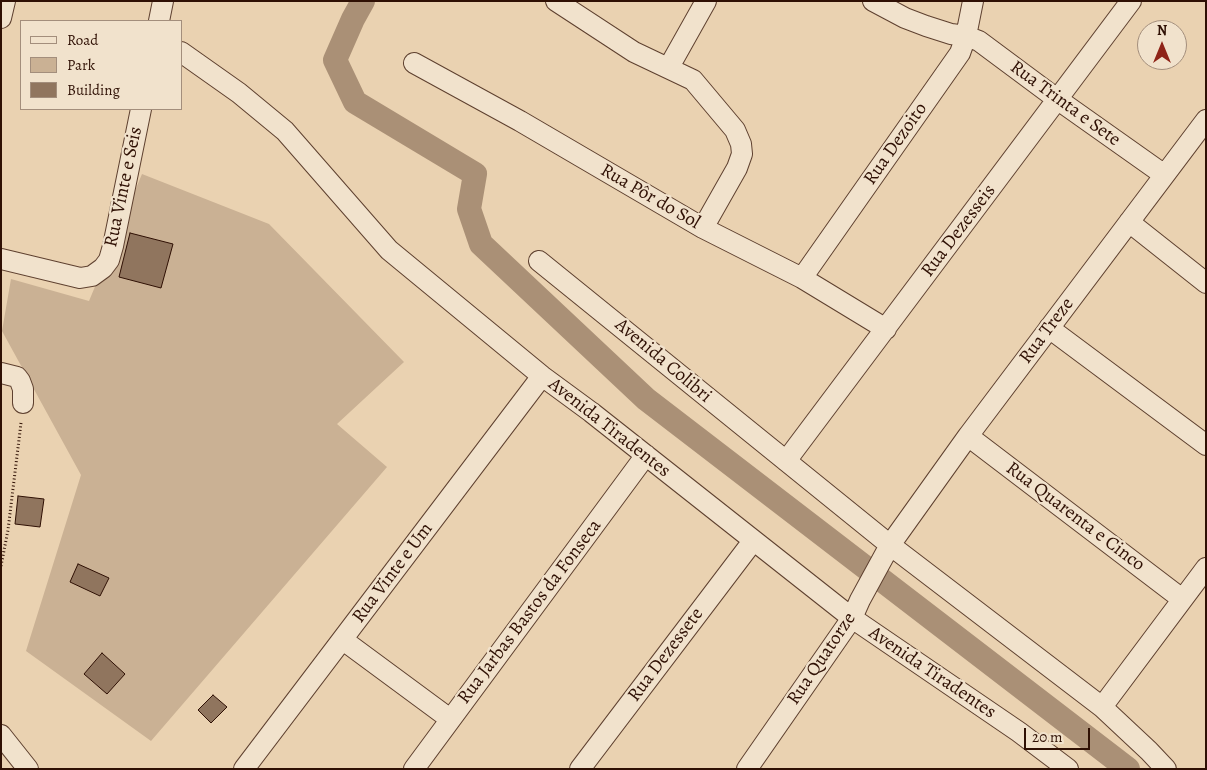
<!DOCTYPE html>
<meta charset="utf-8">
<style>
body{margin:0}
#map{position:relative;width:1207px;height:770px;overflow:hidden;background:#ead2b1;font-family:Alegreya,serif}
canvas{display:block}
.frame{position:absolute;inset:0;border:2px solid #2f1004;pointer-events:none}
.legend{position:absolute;left:20px;top:20px;width:162px;height:90px;box-sizing:border-box;background:#f1e2cc;border:1px solid #a38e7c;margin:0;padding:6px 9px;list-style:none;font-size:15px;color:#2f1004}
.legend li{display:flex;align-items:center;gap:10px;height:25px}
.legend b{width:25px;border:1px solid #a38e7c}
.north{position:absolute;left:1137px;top:20px;width:50px;height:50px;box-sizing:border-box;background:#f1e2cc;border:1px solid #a38e7c;border-radius:50%;rotate:0deg;font-size:14px;font-weight:700;line-height:20px;text-align:center;color:#2f1004}
.north::after{content:'';display:block;margin:auto;width:18px;height:22px;background:#8f2418;clip-path:polygon(50% 0,100% 100%,50% 72%,0 100%)}
.scale{position:absolute;left:1024px;top:728px;width:66px;height:22px;box-sizing:border-box;border:2px solid #2f1004;border-top:0;padding-left:6px;font-size:15px;line-height:18px;white-space:nowrap;color:#2f1004;-webkit-text-stroke:4px #f1e2cc;paint-order:stroke}
</style>
<div id="map">
<canvas width="1207" height="770"></canvas>
<div class="frame"></div>
<ul class="legend">
<li><b style="height:6px;background:#f1e2cc"></b>Road</li>
<li><b style="height:14px;background:#cab194"></b>Park</li>
<li><b style="height:14px;background:#90755e"></b>Building</li>
</ul>
<div class="north">N</div>
<div class="scale">20 m</div>
</div>
<script>
const context = document.querySelector('canvas').getContext('2d');
context.lineJoin = 'round';
function fillPath(path, color) { context.fillStyle = color; context.fill(path, 'evenodd'); }
const shape = rows => new Path2D(rows.map(r => 'M' + r).join(''));
function strokePath(path, color, width, dash) { context.strokeStyle = color; context.lineWidth = width; context.lineCap = dash ? 'butt' : 'round'; context.setLineDash(dash || []); context.stroke(path); }
function label(font, color, halo, rows, align = 'center') {
  context.font = font + ' Alegreya,serif'; context.lineWidth = 4.5; context.setLineDash([]); context.textBaseline = 'middle'; context.strokeStyle = halo; context.fillStyle = color; for (const [text, x, y, turn = 0] of rows) {
    context.save(); context.translate(x, y); context.rotate((+turn || 0) * Math.PI / 180); context.textAlign = isNaN(turn) ? turn : align; if (halo) context.strokeText(text, 0, 0); context.fillText(text, 0, 0); context.restore();
  }
}
fillPath(shape([
 [142,174,269,224,404,362,337,424,387,467,151,741,26,651,81,475,2,331,11,279,89,301]
]), '#cab194');
strokePath(shape([
 [363,1,353,19,335,60,355,102,475,174,469,209,481,244,646,399,1128,769]
]), '#aa9076', 24);
const building = shape([
 [130,233,173,244,161,288,119,277,130,233],
 [18,496,44,499,40,527,15,524,18,496],
 [78,564,109,578,100,596,70,582,78,564],
 [102,653,125,674,107,694,84,674,102,653],
 [213,695,227,707,211,723,198,710,213,695]
]);
fillPath(building, '#90755e');
strokePath(building, '#2f1004', 1);
const minor = shape([
 [556,1,634,52,693,80,735,130,741,144,742,154,737,168,703,228],
 [873,1,905,18,926,26,951,34,966,36,979,41,1057,99,1163,174],
 [1,18,5,1],
 [159,21,163,1],
 [181,52,239,93,285,131,389,250,542,376,591,412,852,618,1019,732,1068,769],
 [414,63,520,121,703,228,802,278,886,329],
 [669,67,706,1],
 [1129,222,1206,283],
 [1,259,80,278,92,276,103,268,109,260,113,246,141,109],
 [539,261,890,545,1102,707,1149,751,1166,769],
 [802,278,960,53,966,36,973,1],
 [1049,328,1206,445],
 [1,373,17,377,20,381,23,389,23,403],
 [968,436,1182,599],
 [786,461,1131,1],
 [343,640,450,719],
 [1102,707,1206,568],
 [1,735,28,769],
 [244,769,542,376],
 [414,769,646,455],
 [580,769,753,541],
 [747,769,852,618,860,600,890,545,968,436,1206,120]
]);
strokePath(minor, '#5e402f', 22);
strokePath(shape([
 [1,566,8,530,21,423]
]), '#2f1004', 3, [1, 2.5]);
strokePath(minor, '#f1e2cc', 20);
label('19px', '#2f1004', '#f1e2cc', [
 ["Rua Trinta e Sete",1065,104,36],
 ["Rua Dezoito",896,144,-55],
 ["Rua Vinte e Seis",124,187,-78],
 ["Rua Pôr do Sol",650,197,30],
 ["Rua Dezesseis",959,231,-53],
 ["Rua Treze",1047,331,-53],
 ["Avenida Colibri",663,361,40],
 ["Avenida Tiradentes",609,428,38],
 ["Rua Quarenta e Cinco",1075,517,37],
 ["Rua Vinte e Um",393,573,-53],
 ["Rua Jarbas Bastos da Fonseca",530,612,-53],
 ["Rua Dezessete",666,655,-53],
 ["Rua Quatorze",822,659,-56],
 ["Avenida Tiradentes",932,673,34]
]);
</script>
